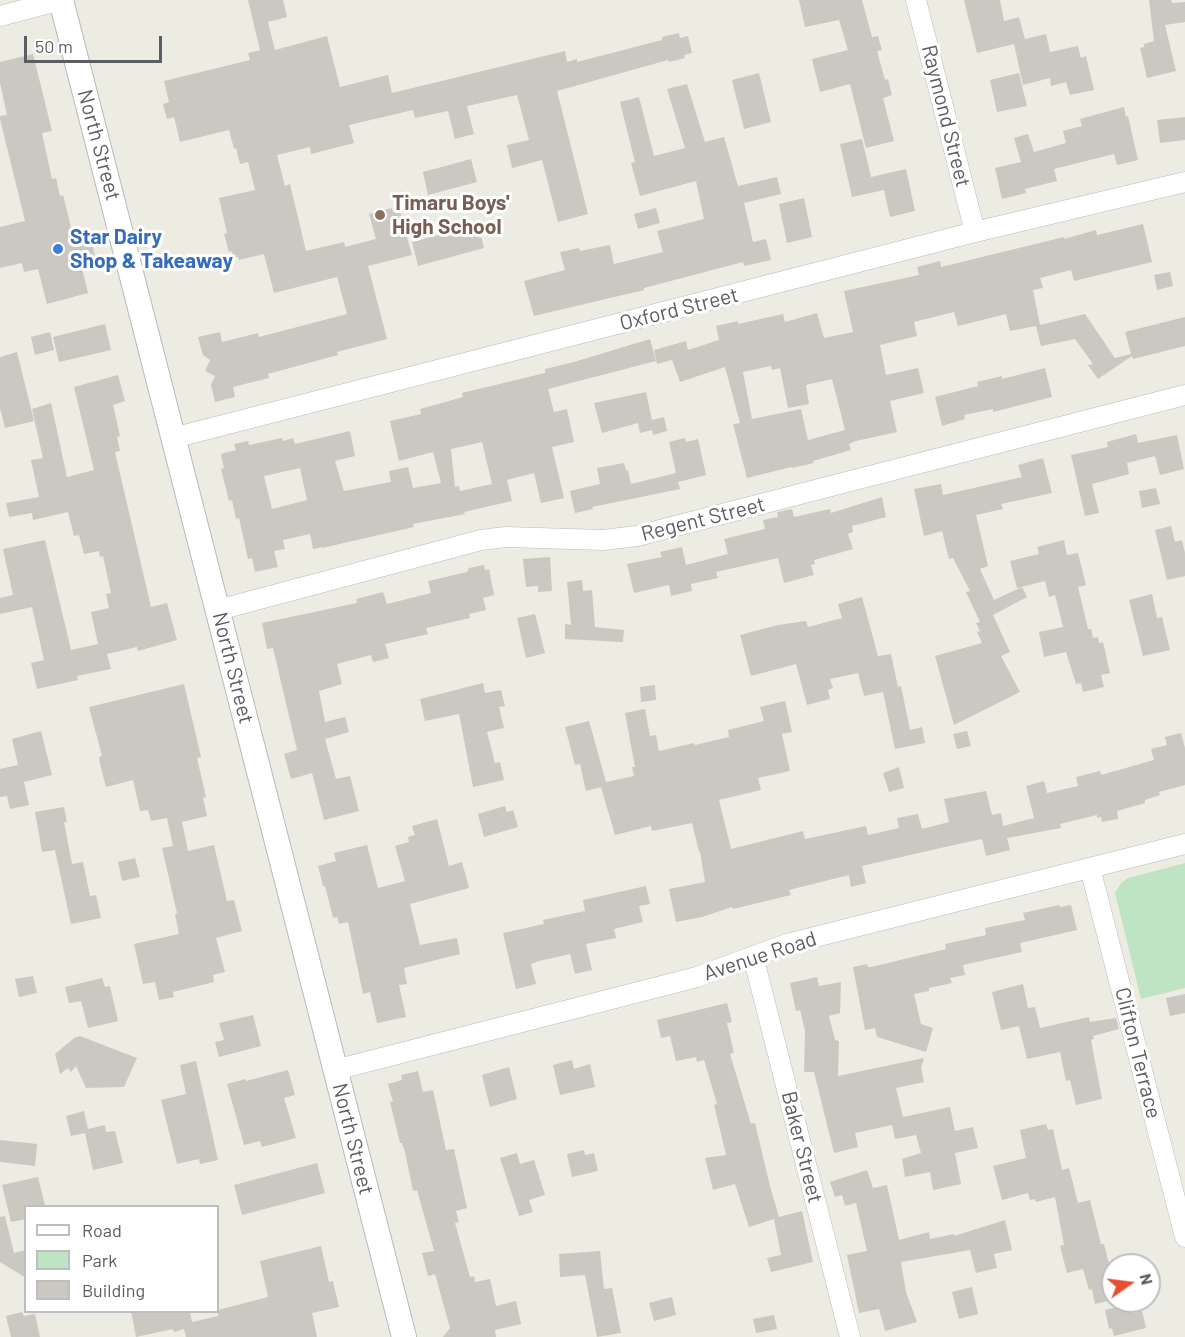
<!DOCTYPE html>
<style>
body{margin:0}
#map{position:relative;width:1185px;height:1337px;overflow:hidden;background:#edece2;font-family:Barlow,sans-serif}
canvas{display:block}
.legend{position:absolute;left:24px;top:1205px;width:195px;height:108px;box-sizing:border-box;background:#fff;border:2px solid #bdbec0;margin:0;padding:8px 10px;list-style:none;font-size:18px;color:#5a5d62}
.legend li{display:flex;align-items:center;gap:12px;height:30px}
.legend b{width:30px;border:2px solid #bdbec0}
.north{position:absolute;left:1101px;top:1253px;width:60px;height:60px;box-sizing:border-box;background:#fff;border:2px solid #bdbec0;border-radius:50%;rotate:76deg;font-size:16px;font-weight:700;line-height:24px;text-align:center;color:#5a5d62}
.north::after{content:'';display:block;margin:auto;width:21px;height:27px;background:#e35132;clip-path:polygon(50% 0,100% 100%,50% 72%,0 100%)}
.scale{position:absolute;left:24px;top:36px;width:138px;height:27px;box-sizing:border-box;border:3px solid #5a5d62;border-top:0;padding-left:8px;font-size:18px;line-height:21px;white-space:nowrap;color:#5a5d62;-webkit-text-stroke:4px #fff;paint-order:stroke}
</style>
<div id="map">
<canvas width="1185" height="1337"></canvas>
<ul class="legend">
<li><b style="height:8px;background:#fff"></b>Road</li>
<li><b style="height:16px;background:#bfe4c3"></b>Park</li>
<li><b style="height:16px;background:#cac8c1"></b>Building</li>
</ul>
<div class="north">N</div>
<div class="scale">50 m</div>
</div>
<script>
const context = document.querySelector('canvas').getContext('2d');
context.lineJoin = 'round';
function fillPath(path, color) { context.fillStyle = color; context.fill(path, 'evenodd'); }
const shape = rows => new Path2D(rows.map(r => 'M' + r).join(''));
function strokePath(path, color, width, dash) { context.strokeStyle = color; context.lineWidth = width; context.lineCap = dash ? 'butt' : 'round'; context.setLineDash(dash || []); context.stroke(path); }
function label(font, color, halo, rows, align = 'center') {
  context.font = font + ' Barlow,sans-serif'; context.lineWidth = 6; context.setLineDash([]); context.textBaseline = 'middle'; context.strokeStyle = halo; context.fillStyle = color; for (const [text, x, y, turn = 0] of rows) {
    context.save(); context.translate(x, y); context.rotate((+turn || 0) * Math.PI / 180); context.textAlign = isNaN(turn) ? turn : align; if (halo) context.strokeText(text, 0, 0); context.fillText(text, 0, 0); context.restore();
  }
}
fillPath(shape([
 [1185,863,1185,988,1141,999,1115,893,1121,883,1128,878]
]), '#bfe4c3');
fillPath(shape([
 [248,0,283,0,287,17,268,22,275,50,327,36,340,87,388,75,392,93,565,51,567,62,577,59,577,62,662,40,662,37,679,33,680,38,688,36,692,53,684,55,685,58,669,62,668,60,557,91,588,214,558,222,542,160,512,168,507,145,529,140,517,95,467,106,474,134,455,139,448,111,415,118,413,110,349,125,354,143,311,154,310,147,277,155,285,186,290,184,306,251,344,242,345,247,376,239,369,214,392,208,393,212,400,211,412,255,368,266,387,339,337,352,338,355,268,374,269,378,233,387,235,397,215,402,211,385,215,376,205,371,210,360,203,355,198,337,220,332,222,342,258,333,259,337,347,314,337,277,274,293,264,254,239,260,238,257,233,258,232,251,229,252,224,234,227,233,219,198,255,190,248,162,240,164,236,148,234,149,229,130,180,142,174,117,167,119,163,104,169,102,164,81,250,60,248,53,260,50],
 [799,0,862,0,872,37,878,36,882,50,877,51,885,80,888,79,892,95,883,98,894,141,866,148,850,84,820,92,812,59,848,50,839,20,805,27],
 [964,0,1000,0,1004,21,1019,17,1025,39,1046,34,1050,52,1078,46,1081,58,1086,56,1094,90,1070,95,1066,82,1051,86,1050,78,1023,85,1014,44,977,53],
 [1149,0,1171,0,1172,3,1185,2,1185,22,1165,25,1176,71,1147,78,1140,48,1144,47,1144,44,1154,41],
 [33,54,52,131,42,133,52,179,56,178,60,196,63,195,72,231,89,228,95,257,80,260,88,293,47,304,38,269,24,272,22,263,0,268,0,227,25,221,0,119,0,116,7,115,0,83,0,62],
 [759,73,771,122,744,129,732,80],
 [1019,73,1027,106,997,112,990,80],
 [687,84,705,142,724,137,738,186,777,177,781,194,744,203,753,242,766,239,771,260,744,266,743,262,644,288,644,290,534,316,524,281,565,270,560,252,579,248,580,251,610,245,614,264,663,252,657,231,704,219,696,181,640,196,631,163,635,162,620,102,639,97,654,156,685,148,667,89],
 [1124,107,1126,117,1128,116,1138,160,1117,165,1114,154,1054,169,1057,181,1025,189,1026,193,1002,199,995,168,1021,162,1014,138,1028,134,1034,152,1066,143,1063,131,1082,126,1080,119],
 [1185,117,1185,140,1160,143,1157,120],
 [862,139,871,177,906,169,915,211,890,217,884,190,852,197,840,144],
 [471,159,477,182,428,195,423,172],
 [804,198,812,237,787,243,779,204],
 [656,208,660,223,638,229,634,214],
 [478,224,484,248,418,266,412,242],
 [1143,224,1152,262,1074,281,1071,270,1040,278,1043,288,1033,290,1040,325,1085,314,1115,358,1131,354,1125,332,1185,317,1185,346,1133,359,1132,356,1098,379,1088,365,1093,364,1075,339,1041,346,1036,326,1010,331,1006,314,958,326,954,312,914,322,917,336,880,345,886,375,918,368,924,393,890,401,897,432,856,441,849,444,851,450,813,461,814,463,792,468,791,467,747,478,733,424,740,423,725,367,680,382,672,360,657,364,654,350,686,341,688,350,719,340,716,326,738,321,738,324,783,314,785,322,817,313,824,338,853,332,844,291,919,275,917,267,940,261,941,267,1064,237,1064,239,1096,230,1097,235],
 [771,366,772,370,780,368,788,408,809,404,806,385,832,379,845,430,808,440,801,409,752,419,743,372],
 [1170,272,1173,286,1157,290,1154,275],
 [105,324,111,350,59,362,53,337],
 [50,332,54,350,35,355,31,337],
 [650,339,656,361,548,389,554,412,567,409,574,442,552,447,564,498,541,503,534,473,507,480,512,501,464,512,465,514,413,524,414,527,322,548,322,547,313,549,310,534,283,540,285,549,274,551,278,567,255,572,252,558,248,559,239,518,236,519,232,500,229,501,221,469,224,468,221,454,236,450,234,444,248,441,249,445,282,438,283,441,293,438,295,444,350,431,355,456,335,461,344,491,391,482,389,471,408,467,413,488,441,483,433,452,399,461,390,421,421,414,420,409,463,397,462,393,545,373,545,369,574,362],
 [482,442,492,484,460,491,459,486,455,487,451,449],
 [300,468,307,500,272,509,264,476],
 [17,352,34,421,5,428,0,408,0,357],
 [1045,368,1052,397,993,412,993,409,964,415,965,419,942,426,935,397,978,386,977,382,1002,376,1002,379],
 [118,375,125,401,113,405,120,436,117,437,120,451,115,452,151,607,167,603,177,640,138,651,137,647,107,654,111,669,77,676,78,680,37,689,31,663,44,660,32,607,0,614,0,598,13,595,3,549,45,540,71,650,98,644,91,612,109,608,106,594,111,593,103,556,100,557,99,551,84,554,79,535,74,536,68,512,33,520,32,513,9,517,6,503,39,497,31,460,43,458,32,409,51,403,67,477,94,470,74,387],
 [646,392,652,420,664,417,667,431,653,435,652,430,640,433,638,423,602,433,594,403],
 [1136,434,1138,443,1177,435,1184,469,1160,475,1155,456,1127,463,1129,474,1092,484,1099,513,1085,516,1071,455,1108,447,1107,442],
 [685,438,686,442,698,439,706,475,678,482,680,489,592,507,593,509,575,513,570,491,600,484,597,468,624,463,626,471,628,470,631,484,676,473,669,442],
 [1043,458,1052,493,1001,504,1003,509,976,515,988,566,980,569,994,600,1022,587,1027,597,993,615,1010,652,1001,656,1020,692,954,725,935,656,982,643,977,632,980,631,976,623,980,622,966,592,970,591,953,558,949,559,942,531,924,536,914,489,941,484,943,495,1022,477,1018,465],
 [1156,488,1160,504,1142,508,1139,491],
 [882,497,886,517,852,526,853,532,848,534,853,549,814,560,815,564,811,565,814,575,784,583,778,558,716,572,718,578,691,584,692,591,671,596,669,585,634,593,627,564,662,557,660,552,682,547,686,565,728,554,724,539,765,529,763,520,778,517,777,512,792,509,794,517,830,509,831,513],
 [1171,526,1175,542,1182,540,1185,553,1185,576,1167,580,1155,530],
 [1064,540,1067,555,1078,553,1086,585,1078,587,1088,629,1091,629,1093,638,1098,637,1099,643,1103,642,1110,673,1101,675,1104,687,1083,692,1081,683,1076,684,1066,652,1044,657,1039,632,1063,627,1055,595,1049,597,1045,581,1017,588,1010,561,1039,554,1037,547],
 [550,557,552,591,538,592,538,586,526,587,523,559],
 [484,565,485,570,489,569,494,595,483,598,486,610,469,614,470,618,426,628,428,634,385,644,389,658,373,662,371,655,337,664,342,684,319,691,325,722,345,717,349,732,325,739,336,779,350,776,359,811,324,820,312,773,291,779,284,754,297,750,273,648,267,649,262,623,357,603,356,599,383,592,387,604,431,593,428,581,467,572,469,568],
 [582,580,583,591,592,590,595,627,624,630,623,642,565,639,565,624,571,625,567,582],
 [1152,594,1157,618,1162,617,1170,650,1143,656,1129,600],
 [862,597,878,656,891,654,898,687,901,686,910,730,922,727,925,743,895,749,883,692,864,696,858,673,830,679,833,688,828,690,830,699,807,705,796,664,751,676,740,635,778,625,806,621,808,627,842,618,838,604],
 [535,614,545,653,526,658,517,618],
 [483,683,485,693,501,690,505,706,499,707,504,728,487,732,495,763,500,762,504,780,473,787,459,714,425,721,420,699],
 [184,684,201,757,197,758,206,797,203,798,207,816,182,822,188,851,214,845,227,901,234,900,242,931,216,938,225,972,213,975,214,982,173,992,174,997,159,1000,155,982,143,984,134,944,179,934,175,914,177,913,162,848,173,846,167,818,151,821,148,810,140,811,133,780,106,787,100,764,99,757,102,756,89,707],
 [655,685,656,700,641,702,640,687],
 [785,701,792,732,782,734,790,771,758,778,761,790,719,800,731,849,803,831,805,839,866,826,868,835,899,828,897,818,918,814,922,829,949,822,944,799,986,791,992,815,1001,813,1003,826,1034,818,1026,786,1044,781,1047,793,1078,786,1076,777,1100,771,1101,775,1154,760,1151,749,1167,745,1165,737,1181,733,1185,748,1185,785,1159,792,1160,795,1145,800,1145,803,1117,811,1118,819,1102,822,1101,817,1097,818,1097,815,1060,824,1061,828,1007,838,1010,850,986,856,982,839,945,847,862,866,866,883,851,887,849,875,789,890,791,895,733,909,732,907,702,917,676,922,669,889,705,882,700,851,699,852,692,823,652,831,651,826,615,835,601,787,586,791,580,764,575,765,565,727,589,721,606,782,634,776,632,767,635,767,625,713,645,709,650,736,656,735,659,751,694,743,695,745,729,737,728,730,764,721,760,707],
 [41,731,52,775,24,782,29,805,10,809,7,796,0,797,0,769,18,765,12,739],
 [967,731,971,746,957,749,953,734],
 [899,767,904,788,889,792,883,773],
 [505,806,507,812,513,810,518,827,484,837,478,814],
 [64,807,67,822,64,822,72,864,83,862,90,896,96,895,101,918,71,924,55,850,42,852,35,812],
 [437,819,449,866,462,862,469,888,410,904,420,945,457,938,460,954,404,968,407,984,399,985,406,1017,377,1023,370,992,363,994,348,922,339,924,337,917,333,918,325,886,323,886,318,866,336,861,334,853,367,845,378,888,405,881,395,846,409,842,408,837,415,835,412,826],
 [135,858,140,877,122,881,118,862],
 [646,886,650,904,639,906,643,922,614,929,616,938,586,944,592,970,575,974,570,954,539,961,531,964,536,984,516,989,503,933,544,924,543,920,585,911,583,900],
 [1059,905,1060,907,1071,905,1077,930,1020,943,1022,952,963,965,965,975,950,978,952,983,929,988,929,991,914,994,921,1024,933,1028,926,1052,877,1037,875,1028,865,1030,853,967,867,964,868,967,871,967,946,949,945,944,986,935,985,928,1025,920,1023,913],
 [33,976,37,993,19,997,15,979],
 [817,977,819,986,841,982,840,1013,829,1016,835,1040,839,1041,838,1076,924,1058,921,1068,924,1082,896,1088,903,1117,950,1107,955,1131,973,1127,978,1148,955,1153,961,1184,933,1190,930,1172,905,1177,902,1159,921,1153,916,1135,895,1139,892,1125,855,1133,858,1147,834,1153,814,1072,804,1072,805,1031,800,1010,796,1011,790,983],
 [102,978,105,987,110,986,118,1021,88,1028,81,1001,69,1003,65,987],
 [1023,984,1028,1008,1035,1007,1040,1028,1089,1017,1090,1022,1116,1018,1119,1029,1093,1036,1094,1039,1091,1040,1102,1099,1076,1105,1070,1080,1066,1081,1060,1052,1027,1059,1019,1026,1001,1030,992,992],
 [1185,994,1185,1013,1170,1016,1166,998],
 [727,1003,732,1022,727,1023,734,1053,730,1054,751,1124,755,1123,770,1186,779,1217,802,1211,813,1262,771,1272,767,1258,781,1255,774,1219,749,1227,735,1184,713,1190,705,1158,726,1155,714,1105,717,1104,704,1060,697,1062,696,1057,676,1061,670,1036,661,1038,657,1020],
 [253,1015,261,1046,219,1057,215,1042,224,1040,219,1023],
 [80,1036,137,1058,124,1087,86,1088,76,1066,71,1072,68,1068,60,1074,55,1054,74,1038],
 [572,1060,574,1069,590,1064,595,1087,560,1095,553,1065],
 [196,1061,218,1160,200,1164,199,1159,177,1164,161,1100,186,1094,180,1065],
 [509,1067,517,1099,490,1107,482,1075],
 [288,1070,295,1095,284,1098,296,1138,262,1147,260,1141,244,1145,227,1084,246,1079,246,1081],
 [418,1071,423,1092,433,1090,446,1150,454,1149,467,1208,456,1211,459,1222,455,1223,470,1277,474,1276,475,1282,490,1279,496,1306,516,1301,521,1324,495,1330,496,1337,443,1337,450,1328,435,1274,428,1276,422,1253,434,1251,417,1190,413,1191,405,1152,402,1143,400,1143,390,1102,393,1102,388,1084,402,1080,401,1075],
 [84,1111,88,1129,105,1125,106,1132,115,1131,123,1163,93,1170,85,1133,71,1136,66,1116],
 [1046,1124,1048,1130,1053,1129,1062,1170,1069,1168,1078,1203,1090,1200,1101,1244,1104,1244,1111,1272,1113,1272,1113,1300,1095,1304,1092,1289,1089,1290,1083,1269,1067,1273,1060,1246,1064,1245,1055,1197,1036,1202,1035,1199,1030,1200,1028,1193,1002,1200,993,1166,1026,1158,1020,1130],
 [0,1140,37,1144,35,1166,0,1162],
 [584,1150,585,1155,594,1153,598,1171,572,1177,567,1154],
 [517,1153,520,1164,534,1160,545,1195,529,1200,533,1212,519,1216,500,1158],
 [317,1163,325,1193,242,1215,234,1185],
 [867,1170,873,1188,887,1185,899,1240,929,1232,930,1239,954,1234,954,1236,1005,1220,1012,1250,994,1254,997,1268,976,1273,970,1250,901,1262,906,1292,917,1322,885,1331,879,1309,859,1313,847,1255,867,1251,856,1203,845,1206,842,1195,835,1197,830,1182],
 [38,1177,45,1206,26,1206,26,1219,11,1222,2,1185],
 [5,1216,14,1253,26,1250,26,1278,0,1262,0,1217],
 [321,1246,329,1282,333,1281,339,1307,312,1313,317,1337,186,1337,184,1329,174,1332,173,1329,136,1337,131,1311,190,1311,192,1322,218,1316,218,1310,268,1297,260,1261],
 [600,1251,604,1289,612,1288,621,1333,597,1337,585,1275,560,1277,559,1254],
 [972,1287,978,1314,959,1319,952,1292],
 [672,1297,676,1315,654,1321,649,1303],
 [1132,1303,1134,1313,1142,1311,1146,1328,1114,1336,1112,1328,1109,1329,1105,1310],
 [22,1312,24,1316,35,1314,40,1337,11,1337,6,1316],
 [774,1315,777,1329,756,1333,753,1319]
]), '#cac8c1');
const minor = shape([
 [916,0,975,232],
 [0,16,61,0],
 [173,438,975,232,1185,182],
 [218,610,481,540,506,537,603,540,637,536,1185,395],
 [1090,868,1185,1237],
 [753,956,850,1337],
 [335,1070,697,977,787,944,1185,844]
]);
const tertiary = shape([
 [61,0,404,1337]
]);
strokePath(minor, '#b7b9be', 21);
strokePath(tertiary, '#b7b9be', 26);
strokePath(minor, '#fff', 20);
strokePath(tertiary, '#fff', 24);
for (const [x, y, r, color] of [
 [380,215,6,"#8d6e63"],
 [58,249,6,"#3f7fe0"]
]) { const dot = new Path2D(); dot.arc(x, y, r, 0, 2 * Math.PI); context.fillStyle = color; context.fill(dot); strokePath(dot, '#fff', 2); }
label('21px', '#5a5d62', '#fff', [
 ["Raymond Street",946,116,76],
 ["North Street",99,145,75],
 ["Oxford Street",679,309,-14],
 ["Regent Street",703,519,-14],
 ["North Street",233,668,76],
 ["Avenue Road",760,956,-18],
 ["Clifton Terrace",1138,1053,76],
 ["North Street",353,1139,76],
 ["Baker Street",802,1147,76]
]);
label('bold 21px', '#785e54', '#fff', [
 ["Timaru Boys'",392,203],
 ["High School",392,227]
], 'left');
label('bold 21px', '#366cbe', '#fff', [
 ["Star Dairy",70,237],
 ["Shop & Takeaway",70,261]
], 'left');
</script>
